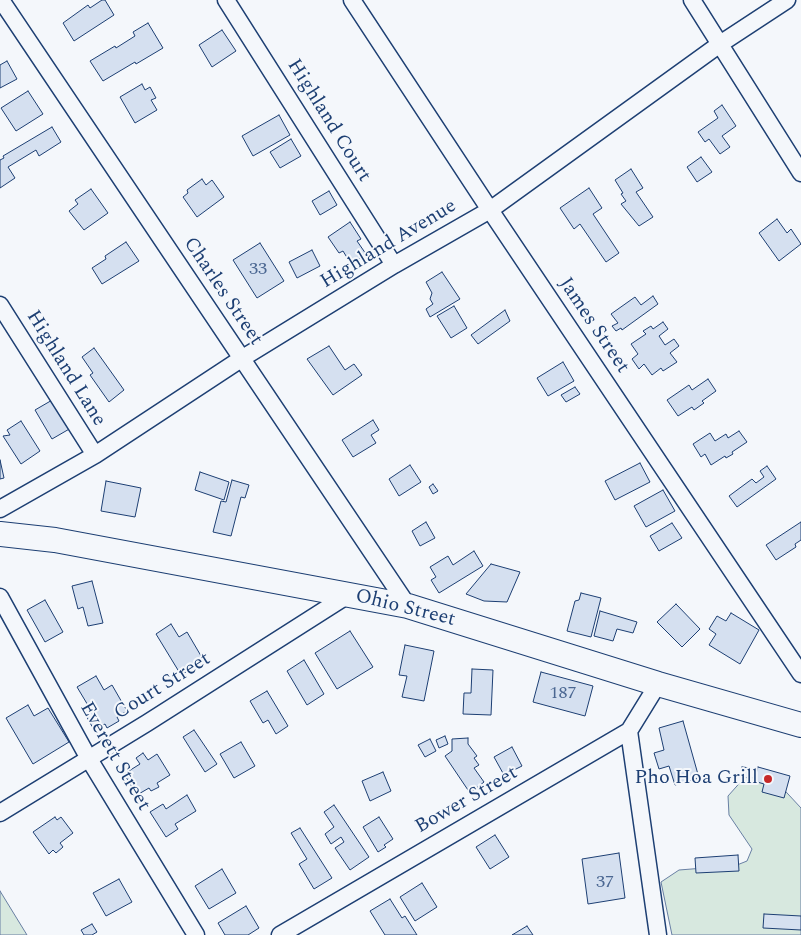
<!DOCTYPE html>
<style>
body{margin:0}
canvas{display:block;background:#f4f7fb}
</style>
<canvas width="801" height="935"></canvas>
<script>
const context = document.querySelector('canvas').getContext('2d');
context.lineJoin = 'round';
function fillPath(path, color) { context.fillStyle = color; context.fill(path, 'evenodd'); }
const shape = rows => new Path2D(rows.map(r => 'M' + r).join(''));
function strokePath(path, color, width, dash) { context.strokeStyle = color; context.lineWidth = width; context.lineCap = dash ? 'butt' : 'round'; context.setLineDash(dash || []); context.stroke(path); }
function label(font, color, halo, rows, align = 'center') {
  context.font = font + ' Spectral,serif'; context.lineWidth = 4; context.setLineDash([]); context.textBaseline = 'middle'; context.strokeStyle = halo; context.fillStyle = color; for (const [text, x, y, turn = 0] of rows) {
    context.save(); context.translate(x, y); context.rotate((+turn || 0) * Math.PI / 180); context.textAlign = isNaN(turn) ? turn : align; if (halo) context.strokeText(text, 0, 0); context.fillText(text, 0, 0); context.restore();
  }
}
const green = shape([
 [745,777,775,780,801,808,801,935,672,935,661,882,679,870,704,868,727,869,747,861,752,849,729,815,728,796,745,777],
 [0,891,27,935,0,935,0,891]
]);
fillPath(green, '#d7e8df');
strokePath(green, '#687fa3', 1);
const building = shape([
 [102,0,105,0,114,15,74,41,63,23,88,5,90,8,102,0],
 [148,23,163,48,136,64,135,62,103,81,90,61,115,46,116,48,135,36,133,32,148,23],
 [222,30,236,51,212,67,199,45,222,30],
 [7,61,17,79,0,88,0,65,7,61],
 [142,84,145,90,150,87,156,98,151,100,157,110,135,123,120,97,142,84],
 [28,91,43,114,16,131,1,108,28,91],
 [722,105,736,126,722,136,730,147,720,154,709,139,705,142,698,132,718,118,714,111,722,105],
 [279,115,290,135,253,156,242,136,279,115],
 [52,127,61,142,39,156,36,150,8,167,15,178,0,188,0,160,4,158,3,156,52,127],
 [291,139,301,156,280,168,270,152,291,139],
 [701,157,712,172,697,182,687,167,701,157],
 [631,169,643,188,636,192,653,217,639,226,621,204,626,201,621,194,623,193,615,180,631,169],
 [202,179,206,185,212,180,224,197,197,217,183,197,188,193,187,190,202,179],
 [589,188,602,208,593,214,619,253,606,262,580,224,574,229,560,208,589,188],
 [91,189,108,213,84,230,69,211,78,204,75,200,91,189],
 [329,191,337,205,320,215,312,201,329,191],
 [777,219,787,233,791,229,801,244,779,261,759,233,777,219],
 [350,222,361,239,357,241,366,254,351,264,343,251,339,253,328,237,350,222],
 [126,242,139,261,102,284,92,268,106,259,105,256,126,242],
 [260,243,284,281,257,298,233,260,260,243],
 [312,250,320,266,297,278,289,262,312,250],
 [442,272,460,299,430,317,426,309,433,304,430,299,432,293,426,282,442,272],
 [653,296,658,304,622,330,621,328,616,331,612,326,618,323,611,314,635,297,641,305,653,296],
 [454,306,467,328,451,338,437,316,454,306],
 [505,310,510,321,478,344,471,335,505,310],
 [663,322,668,329,659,336,665,345,674,339,679,346,670,353,677,362,663,371,661,368,652,375,644,364,639,369,632,359,638,354,631,344,646,334,643,331,651,326,653,329,663,322],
 [329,346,345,370,354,364,362,375,333,395,307,359,329,346],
 [94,348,124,390,109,402,90,375,93,373,82,357,94,348],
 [563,362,574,381,548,396,537,378,563,362],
 [708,379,716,391,702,401,704,403,694,410,692,407,678,416,667,400,689,385,692,390,708,379],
 [575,387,580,394,566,402,561,395,575,387],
 [54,399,71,428,52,439,35,410,54,399],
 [373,420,379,430,371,435,376,443,353,457,342,440,373,420],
 [21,421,40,451,21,464,3,436,10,435,7,430,21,421],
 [739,431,747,442,732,452,733,454,726,458,725,456,711,465,705,454,701,457,693,444,710,433,715,441,726,434,728,438,739,431],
 [0,460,4,478,0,479,0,460],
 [640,463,650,482,615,500,605,481,640,463],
 [410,465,421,482,399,496,389,479,410,465],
 [767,466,776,479,737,507,729,496,752,479,756,483,764,477,760,471,767,466],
 [200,472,229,482,224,500,195,490,200,472],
 [232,480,249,485,245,498,241,497,231,536,213,532,221,501,226,502,232,480],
 [106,481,141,488,135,517,101,511,106,481],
 [433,484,438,491,433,494,429,487,433,484],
 [663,490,675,511,646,527,634,506,663,490],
 [426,522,435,538,420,546,412,531,426,522],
 [801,522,801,540,795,544,796,547,776,560,766,545,801,522],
 [672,523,682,538,659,551,650,536,672,523],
 [474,551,483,566,439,593,431,580,436,577,430,567,448,556,453,565,474,551],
 [491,564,520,572,507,602,484,601,466,594,491,564],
 [92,581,103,623,88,626,83,607,78,609,72,586,92,581],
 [581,593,601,598,591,637,567,631,575,601,579,600,581,593],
 [45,600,63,632,45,642,27,610,45,600],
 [676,604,700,629,682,647,657,622,676,604],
 [600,611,637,622,633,633,617,629,613,641,594,636,600,611],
 [731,613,759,630,740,664,709,645,716,634,709,629,717,616,726,621,731,613],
 [171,624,179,637,187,632,204,661,181,675,156,634,171,624],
 [350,631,373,667,337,689,315,653,350,631],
 [405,645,434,651,424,701,402,697,407,676,399,675,405,645],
 [304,660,324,694,307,705,287,671,304,660],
 [472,669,493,670,491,715,463,714,464,693,471,693,472,669],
 [541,672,593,686,585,716,533,702,541,672],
 [96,676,104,690,112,685,127,711,117,717,119,721,107,728,105,724,94,730,83,710,89,707,77,687,96,676],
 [267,691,288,726,276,734,268,720,263,723,250,701,267,691],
 [28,705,34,716,48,708,69,742,33,764,6,718,28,705],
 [683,721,699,778,675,785,669,766,659,769,654,753,664,750,659,728,683,721],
 [194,730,217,764,205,772,183,737,194,730],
 [445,736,448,744,439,748,436,740,445,736],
 [468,738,468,744,477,756,474,758,479,765,474,768,484,782,470,793,445,756,452,751,452,739,468,738],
 [430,739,436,751,425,757,418,745,430,739],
 [241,742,255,766,234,778,220,754,241,742],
 [512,747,522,766,504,775,494,757,512,747],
 [143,753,148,760,157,754,170,775,157,783,159,787,151,791,149,788,137,795,124,774,140,764,136,758,143,753],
 [742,767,751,768,750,778,741,777,742,767],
 [758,767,790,776,784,798,762,792,764,784,754,781,758,767],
 [383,772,391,791,370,801,362,781,383,772],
 [187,795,196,811,175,824,178,829,166,837,150,812,163,804,166,809,187,795],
 [334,805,369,857,350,870,335,848,344,842,341,837,331,844,325,834,334,827,324,812,334,805],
 [55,817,57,820,61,817,73,833,60,843,63,847,56,853,53,850,49,854,33,832,55,817],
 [379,817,393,839,384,845,386,847,378,852,363,827,379,817],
 [300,828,332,878,314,889,299,864,307,859,291,833,300,828],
 [495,835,509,857,490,869,476,847,495,835],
 [619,853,625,898,588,904,582,859,619,853],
 [738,855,739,871,696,873,695,858,738,855],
 [222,869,236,893,209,909,195,886,222,869],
 [119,879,132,902,106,916,93,893,119,879],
 [422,883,437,907,415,921,400,897,422,883],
 [390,899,402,918,405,916,417,935,385,935,370,911,390,899],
 [246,906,259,928,248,935,225,935,218,923,246,906],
 [764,914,801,916,801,930,763,928,764,914],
 [92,924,97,932,92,935,84,935,81,930,92,924],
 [527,926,533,935,512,935,527,926]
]);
fillPath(building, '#d5e0f0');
strokePath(building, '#1d3f73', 1);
const street = shape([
 [1,0,408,606],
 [226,0,394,265],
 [352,0,490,210,801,674],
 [692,0,801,173],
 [0,305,95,455],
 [0,509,95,455,241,359,394,265,490,210,720,44,787,0],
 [0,597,89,759,196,935],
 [629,731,658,935],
 [0,813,147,723,348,595],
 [280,935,629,731,658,684]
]);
const secondary = shape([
 [0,534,55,540,408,606,658,684,801,725]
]);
strokePath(street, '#1d3f73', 19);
strokePath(secondary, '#1d3f73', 26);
strokePath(street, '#f4f7fb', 16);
strokePath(secondary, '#f4f7fb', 24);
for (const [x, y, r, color] of [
 [768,779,5,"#c62828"]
]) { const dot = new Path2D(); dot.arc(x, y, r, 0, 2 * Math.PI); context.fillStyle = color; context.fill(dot); strokePath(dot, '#f4f7fb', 2); }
label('18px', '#4b6792', null, [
 ["33",258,270],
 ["187",563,694],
 ["37",605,883]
]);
label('20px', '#1d3f73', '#f4f7fb', [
 ["Highland Court",328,121,58],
 ["Highland Avenue",389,245,-31],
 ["Charles Street",222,292,56],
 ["James Street",593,326,56],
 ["Highland Lane",65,369,58],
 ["Ohio Street",405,609,14],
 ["Court Street",163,687,-32],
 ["Everett Street",114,757,60],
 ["Bower Street",467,801,-30]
]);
label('20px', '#1d3f73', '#f4f7fb', [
 ["Pho Hoa Grill",758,779]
], 'right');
</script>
